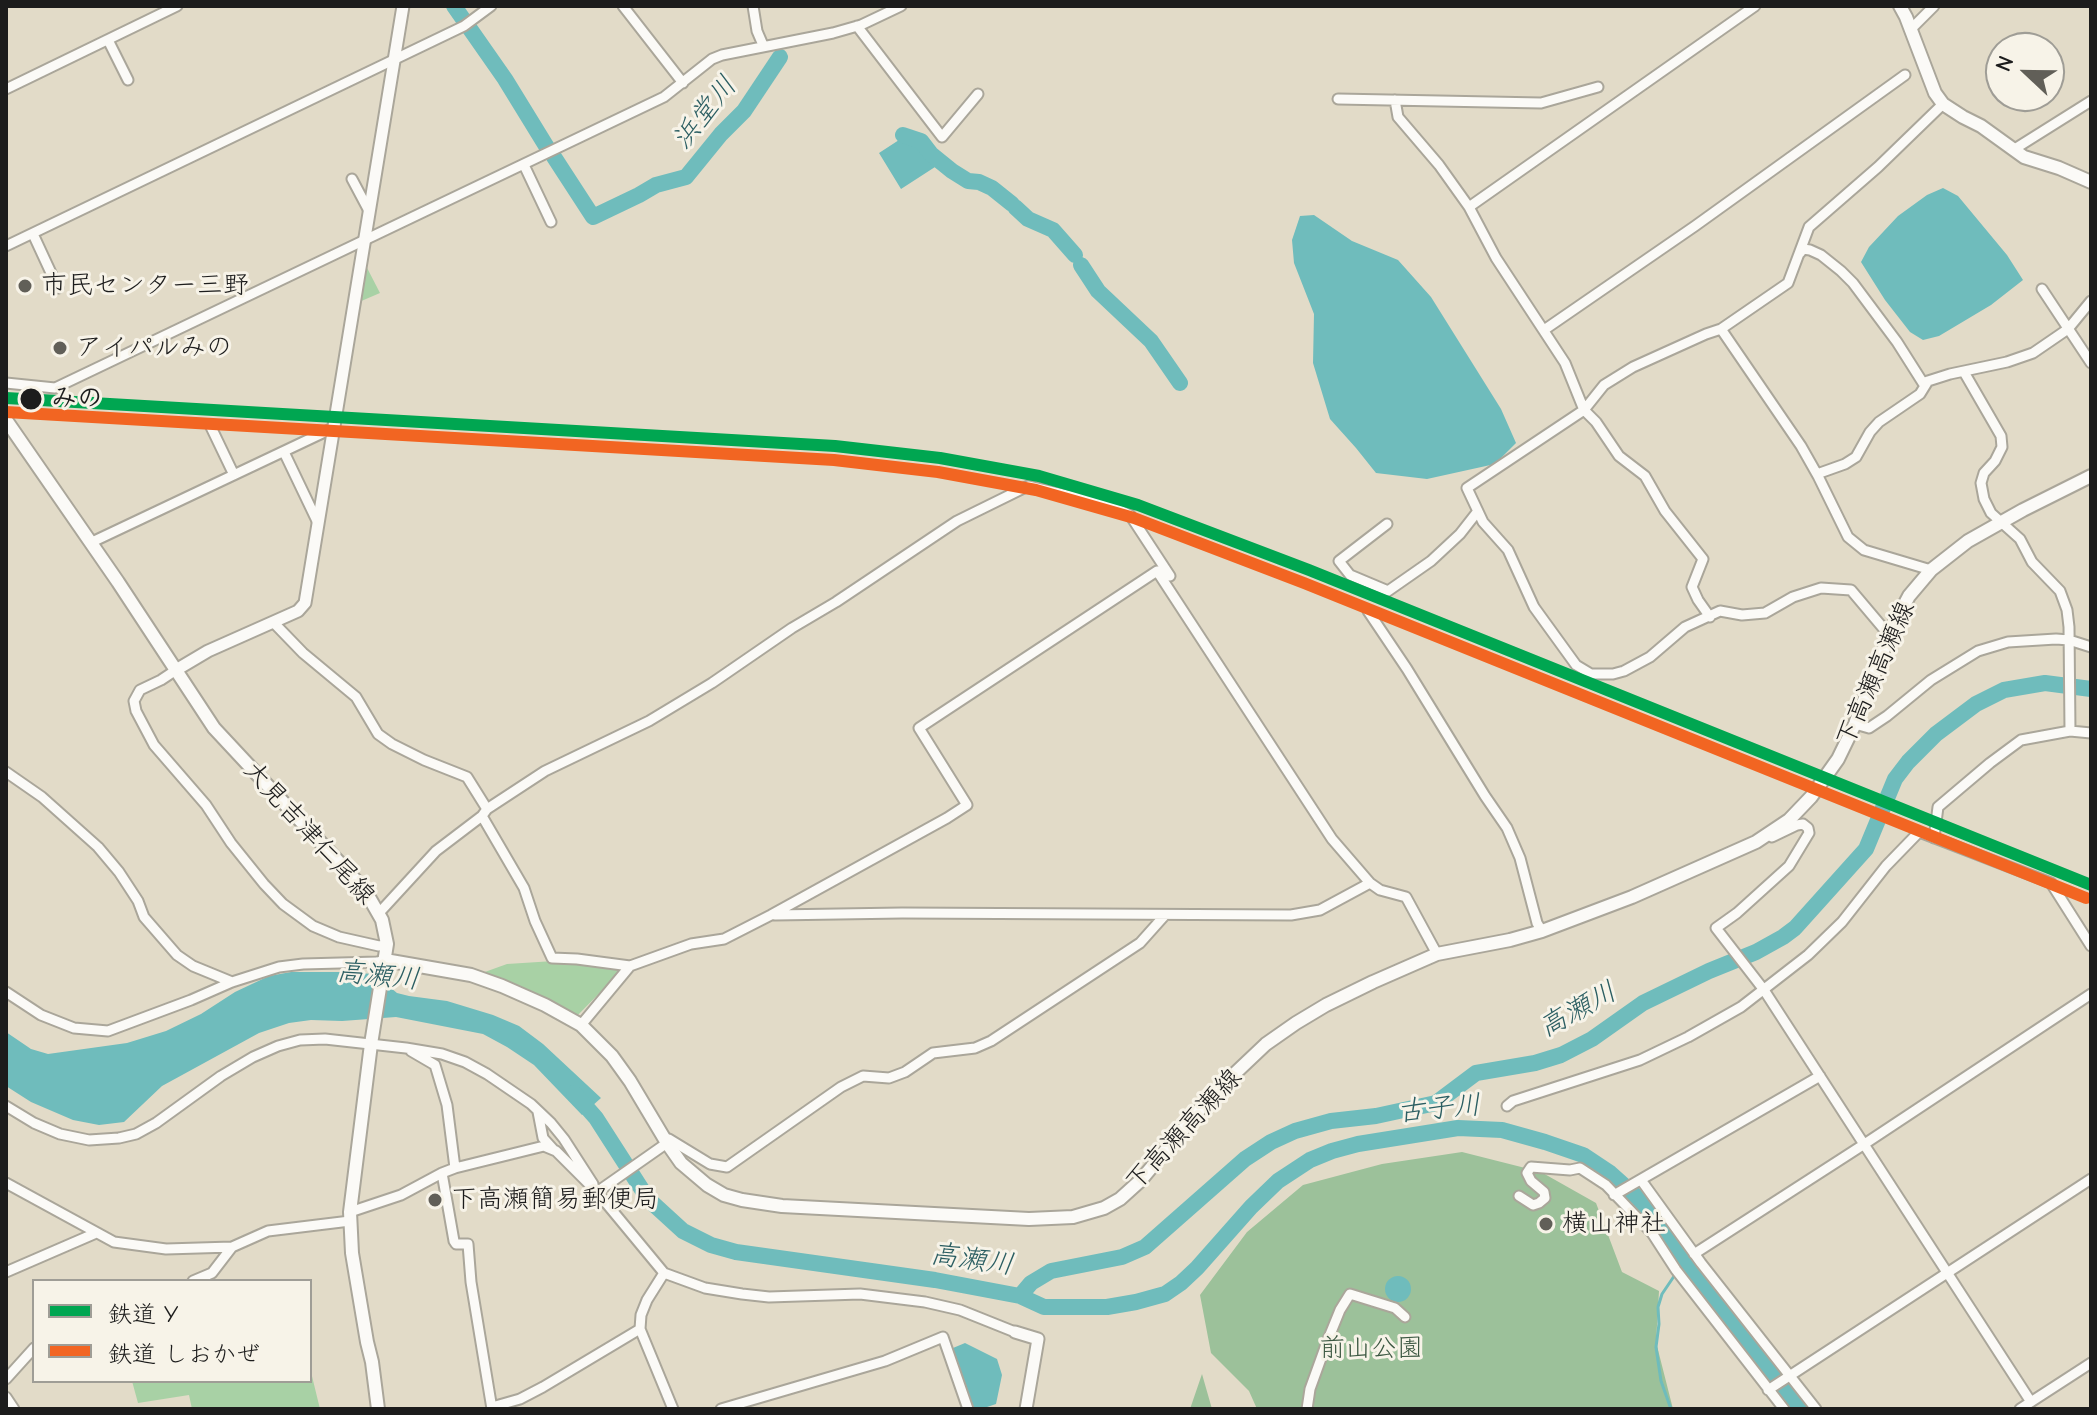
<!DOCTYPE html>
<meta charset="utf-8">
<style>
body{margin:0}
#map{position:relative;width:2097px;height:1415px;overflow:hidden;background:#e2dbc8;font-family:"Comic Neue","Klee One",sans-serif}
canvas{display:block}
.frame{position:absolute;inset:0;border:8px solid #1c1c1c;pointer-events:none}
.legend{position:absolute;left:32px;top:1279px;width:280px;height:104px;box-sizing:border-box;background:#f7f3e8;border:2px solid #9f9d96;margin:0;padding:10px 14px;list-style:none;font-size:24px;color:#1c1c1c}
.legend li{display:flex;align-items:center;gap:16px;height:40px}
.legend b{width:40px;border:2px solid #9f9d96}
.north{position:absolute;left:1985px;top:32px;width:80px;height:80px;box-sizing:border-box;background:#f7f3e8;border:2px solid #9f9d96;border-radius:50%;rotate:292deg;font-size:22px;font-weight:700;line-height:32px;text-align:center;color:#1c1c1c}
.north::after{content:'';display:block;margin:auto;width:28px;height:36px;background:#615f58;clip-path:polygon(50% 0,100% 100%,50% 72%,0 100%)}
</style>
<div id="map">
<canvas width="2097" height="1415"></canvas>
<div class="frame"></div>
<ul class="legend">
<li><b style="height:10px;background:#00a651"></b>鉄道 Y</li>
<li><b style="height:10px;background:#f26522"></b>鉄道 しおかぜ</li>
</ul>
<div class="north">N</div>
</div>
<script>
const context = document.querySelector('canvas').getContext('2d');
context.lineJoin = 'round';
function fillPath(path, color) { context.fillStyle = color; context.fill(path, 'evenodd'); }
const shape = rows => new Path2D(rows.map(r => 'M' + r).join(''));
function strokePath(path, color, width, dash) { context.strokeStyle = color; context.lineWidth = width; context.lineCap = dash ? 'butt' : 'round'; context.setLineDash(dash || []); context.stroke(path); }
function label(font, color, halo, rows, align = 'center') {
  context.font = font + ' "Comic Neue","Klee One",sans-serif'; context.lineWidth = 6; context.setLineDash([]); context.textBaseline = 'middle'; context.strokeStyle = halo; context.fillStyle = color; for (const [text, x, y, turn = 0] of rows) {
    context.save(); context.translate(x, y); context.rotate((+turn || 0) * Math.PI / 180); context.textAlign = isNaN(turn) ? turn : align; if (halo) context.strokeText(text, 0, 0); context.fillText(text, 0, 0); context.restore();
  }
}
fillPath(shape([
 [364,262,380,293,359,302],
 [554,961,622,970,575,1018,482,973,507,964],
 [310,1368,320,1409,192,1409,189,1395,138,1403,132,1381,310,1381]
]), '#a8d1a5');
fillPath(shape([
 [1462,1152,1541,1172,1596,1203,1622,1272,1659,1291,1656,1342,1673,1409,1257,1409,1249,1391,1211,1353,1200,1295,1247,1232,1303,1185,1382,1164],
 [1202,1374,1212,1409,1190,1409]
]), '#9cc19a');
fillPath(shape([
 [899,140,918,147,935,167,901,189,879,153],
 [1943,188,1958,196,2007,255,2023,280,1991,305,1939,336,1923,340,1910,332,1885,300,1861,262,1869,247,1898,216,1927,195],
 [1314,215,1352,241,1398,260,1431,297,1501,409,1516,443,1495,464,1427,479,1376,473,1356,448,1330,419,1313,363,1314,314,1294,263,1292,240,1300,216],
 [291,972,342,972,374,974,397,993,409,996,447,1001,493,1015,519,1026,543,1044,601,1098,582,1115,534,1065,507,1047,483,1034,396,1017,342,1021,311,1020,289,1023,259,1033,162,1086,124,1122,99,1125,73,1120,31,1102,6,1086,6,1032,31,1049,48,1054,127,1043,166,1031,201,1014,235,992,269,976],
 '1385 1289a13 13 0 1 1 26 0a13 13 0 1 1-26 0Z',
 [965,1343,997,1359,1002,1375,996,1404,981,1409,972,1409,953,1348]
]), '#6fbcbc');
strokePath(shape([
 [1671,1409,1661,1381,1656,1347,1659,1324,1658,1307,1662,1294,1685,1260]
]), '#6fbcbc', 3);
strokePath(shape([
 [454,6,505,79,548,149],
 [903,135,921,141,931,154,952,171,968,181,979,182,992,188,1012,204],
 [554,157,593,217,639,195,656,185,686,177,721,134,744,111,780,57],
 [1015,207,1028,219,1053,230,1075,255],
 [1081,265,1098,291,1151,341,1180,383],
 [574,1093,596,1118,648,1199,683,1231,711,1245,736,1252,935,1280,1020,1296,1044,1307,1107,1307,1136,1302,1165,1294,1181,1283,1197,1268,1251,1207,1278,1181,1310,1160,1332,1151,1358,1144,1458,1128,1502,1130,1545,1142,1583,1155,1610,1173,1638,1198,1723,1312,1801,1409],
 [1020,1296,1031,1283,1051,1271,1122,1257,1145,1247,1245,1159,1271,1142,1295,1131,1331,1121,1376,1116,1436,1103,1476,1073,1535,1063,1561,1055,1592,1039,1643,1003,1709,971,1756,952,1783,937,1795,928,1866,849,1895,779,1908,762,1936,734,1976,704,2004,690,2045,683,2091,689]
]), '#6fbcbc', 16);
const minor = shape([
 [623,6,683,83],
 [753,6,757,31,763,45],
 [857,26,942,137,978,94],
 [1910,30,1934,6],
 [108,40,128,80],
 [6,89,177,6],
 [1338,99,1541,103,1598,87],
 [1395,100,1398,117,1439,165,1469,207,1496,258,1565,363,1584,410,1596,422,1619,456,1645,476,1665,511,1703,559,1692,587,1698,600,1710,617],
 [2013,150,2091,101],
 [524,165,551,222],
 [352,179,369,211],
 [1469,207,1755,6],
 [33,234,58,288],
 [6,246,464,26,491,6],
 [1800,253,1803,249,1810,250,1821,255,1841,271,1853,283,1897,342,1923,383,1928,381],
 [2042,289,2091,363],
 [1721,329,1801,446,1818,476,1848,537,1864,550,1931,570],
 [1544,330,1695,226,1905,75],
 [1964,372,2001,436,2002,447,1995,461,1984,473,1981,483,1984,499,1991,513,2020,539,2032,562,2060,591,2067,610,2069,627,2070,731,2091,733],
 [6,383,55,388,664,97,712,59,722,55,833,33,861,25,901,6],
 [210,425,234,475],
 [284,452,318,523],
 [1817,474,1845,464,1856,457,1870,432,1879,422,1920,394,1928,381,1950,374,2007,362,2033,353,2068,329,2091,301],
 [1387,524,1339,561,1350,575,1388,591,1431,561,1460,534,1478,511],
 [90,543,333,428],
 [1368,611,1407,669,1485,796,1507,828,1520,858,1537,923,1542,931],
 [274,623,303,653,356,697,378,734,392,744,424,760,467,777,487,809],
 [1889,635,1851,590,1821,588,1793,597,1765,613,1742,615,1720,611,1685,627,1650,657,1624,671,1613,674,1591,674,1576,665,1534,607,1508,550,1483,522,1467,488,1584,410,1604,385,1633,367,1706,334,1721,329,1788,283,1809,227,1878,167,1943,104],
 [176,670,161,680,140,690,134,701,136,711,154,745,206,805,231,843,264,884,283,904,313,926,339,937,379,946,387,944],
 [1855,724,1869,728,1887,716,1931,680,1978,651,2008,642,2056,639,2069,640,2091,647],
 [6,772,42,797,98,847,119,872,138,901,144,917,177,955,193,966,232,982],
 [482,816,524,888,535,921,552,958,577,959,630,966],
 [1772,837,1797,825,1803,824,1808,828,1809,833,1789,866,1737,913,1716,928,1764,990,2031,1402],
 [1934,838,1938,807,1990,763,2021,740,2070,731],
 [379,913,436,851,482,816,487,809,545,771,649,721,712,683,792,628,836,602,957,521,1028,486,1110,505,1130,515,1170,576],
 [775,915,902,913,1291,915,1320,910,1370,883],
 [6,992,41,1015,74,1028,108,1031,191,1000,232,982,279,967,303,964,377,962,385,960],
 [581,1025,630,966,691,944,724,939,771,915,947,818,967,805,919,728,1157,571,1332,839,1370,883,1380,890,1406,897,1437,954],
 [411,1051,435,1065,447,1105,455,1168],
 [6,1106,34,1123,60,1134,89,1140,119,1138,136,1134,156,1123,221,1076,253,1057,278,1046,300,1040,325,1039,406,1048,442,1054,465,1062,487,1074,531,1104,551,1123,564,1139,593,1184],
 [1507,1106,1513,1101,1640,1060,1688,1037,1741,1007,1808,955,1842,922,1886,866,1919,832,2051,883,2091,946],
 [538,1112,543,1138,553,1149],
 [442,1173,454,1241,456,1244,468,1244,471,1282,492,1409],
 [1641,1180,1701,1263,1816,1409],
 [6,1183,114,1242,166,1249,232,1247],
 [597,1192,667,1143,669,1139,710,1164,727,1167,841,1087,863,1076,889,1078,905,1072,933,1053,975,1048,991,1041,1140,943,1165,915],
 [1614,1195,1820,1076],
 [1519,1196,1533,1205,1539,1203,1545,1198,1544,1192,1531,1181,1527,1173,1531,1167,1570,1170,1580,1168,1606,1185,1652,1233,1676,1270,1784,1409],
 [350,1212,401,1195,442,1173,455,1168,544,1146,556,1151,597,1192,664,1273,705,1288,742,1294,769,1297,860,1294,925,1302,960,1310,1015,1332],
 [1694,1254,1863,1145,2091,994],
 [6,1272,96,1233],
 [664,1273,647,1300,641,1315,640,1329,673,1409],
 [193,1281,212,1273,232,1247,268,1231,350,1221],
 [6,1379,34,1348],
 [1768,1390,2091,1179],
 [6,1397,14,1409],
 [492,1407,520,1399,543,1387,640,1329],
 [721,1409,885,1361,943,1337,968,1409],
 [1307,1409,1310,1389,1327,1342,1340,1310,1350,1294,1395,1308,1405,1317],
 [2020,1409,2091,1363]
]);
const tertiary = shape([
 [176,670,208,651,298,611,305,603,403,6],
 [1015,1332,1038,1339,1026,1409]
]);
const secondary = shape([
 [1900,6,1906,17,1935,93,1943,104,1963,117,1981,126,2024,157,2059,168,2091,182],
 [6,420,118,582,214,728,350,874,366,892,382,920,387,944,371,1044,350,1212,352,1253,367,1342,372,1362,378,1409],
 [385,960,471,975,502,986,545,1005,581,1025,612,1056,630,1081,667,1143,681,1163,707,1185,724,1195,742,1200,782,1206,1029,1219,1073,1217,1104,1208,1120,1199,1141,1180,1210,1097,1266,1044,1296,1023,1326,1005,1373,982,1437,954,1510,940,1542,931,1632,897,1756,842,1789,820,1811,797,1838,759,1855,724,1892,628,1909,596,1931,570,1968,541,2023,510,2091,476]
]);
strokePath(minor, '#aaa69a', 13);
strokePath(tertiary, '#aaa69a', 15);
strokePath(secondary, '#aaa69a', 16);
strokePath(minor, '#fbfaf7', 9);
strokePath(tertiary, '#fbfaf7', 11);
strokePath(secondary, '#fbfaf7', 12);
strokePath(shape([
 [6,398,835,446,940,458,1039,476,1138,505,1309,570,2091,885]
]), '#00a651', 12);
strokePath(shape([
 [6,412,834,460,938,472,1036,490,1134,518,1304,583,2086,898]
]), '#f26522', 12);
for (const [x, y, r, color] of [
 [25,286,8,"#615f58"],
 [60,348,8,"#615f58"],
 [31,399,12,"#1c1c1c"],
 [435,1200,8,"#615f58"],
 [1546,1224,8,"#615f58"]
]) { const dot = new Path2D(); dot.arc(x, y, r, 0, 2 * Math.PI); context.fillStyle = color; context.fill(dot); strokePath(dot, '#f7f3e8', 3); }
label('26px', '#1c1c1c', '#f7f3e8', [
 ["市民センター三野",41,286],
 ["アイパルみの",76,348],
 ["下高瀬簡易郵便局",451,1200],
 ["横山神社",1562,1224]
], 'left');
label('bold 26px', '#1c1c1c', '#f7f3e8', [
 ["みの",51,399]
], 'left');
label('26px', '#1c1c1c', '#f7f3e8', [
 ["下高瀬高瀬線",1876,674,-66],
 ["大見吉津仁尾線",309,833,48],
 ["下高瀬高瀬線",1184,1130,-47]
]);
label('26px', '#3c5842', '#f7f3e8', [
 ["前山公園",1371,1349]
]);
label('italic 28px', '#2b5e62', '#f7f3e8', [
 ["浜堂川",705,113,-51],
 ["高瀬川",378,976,6],
 ["高瀬川",1578,1010,-29],
 ["古子川",1439,1109,-5],
 ["高瀬川",972,1260,8]
]);
</script>
